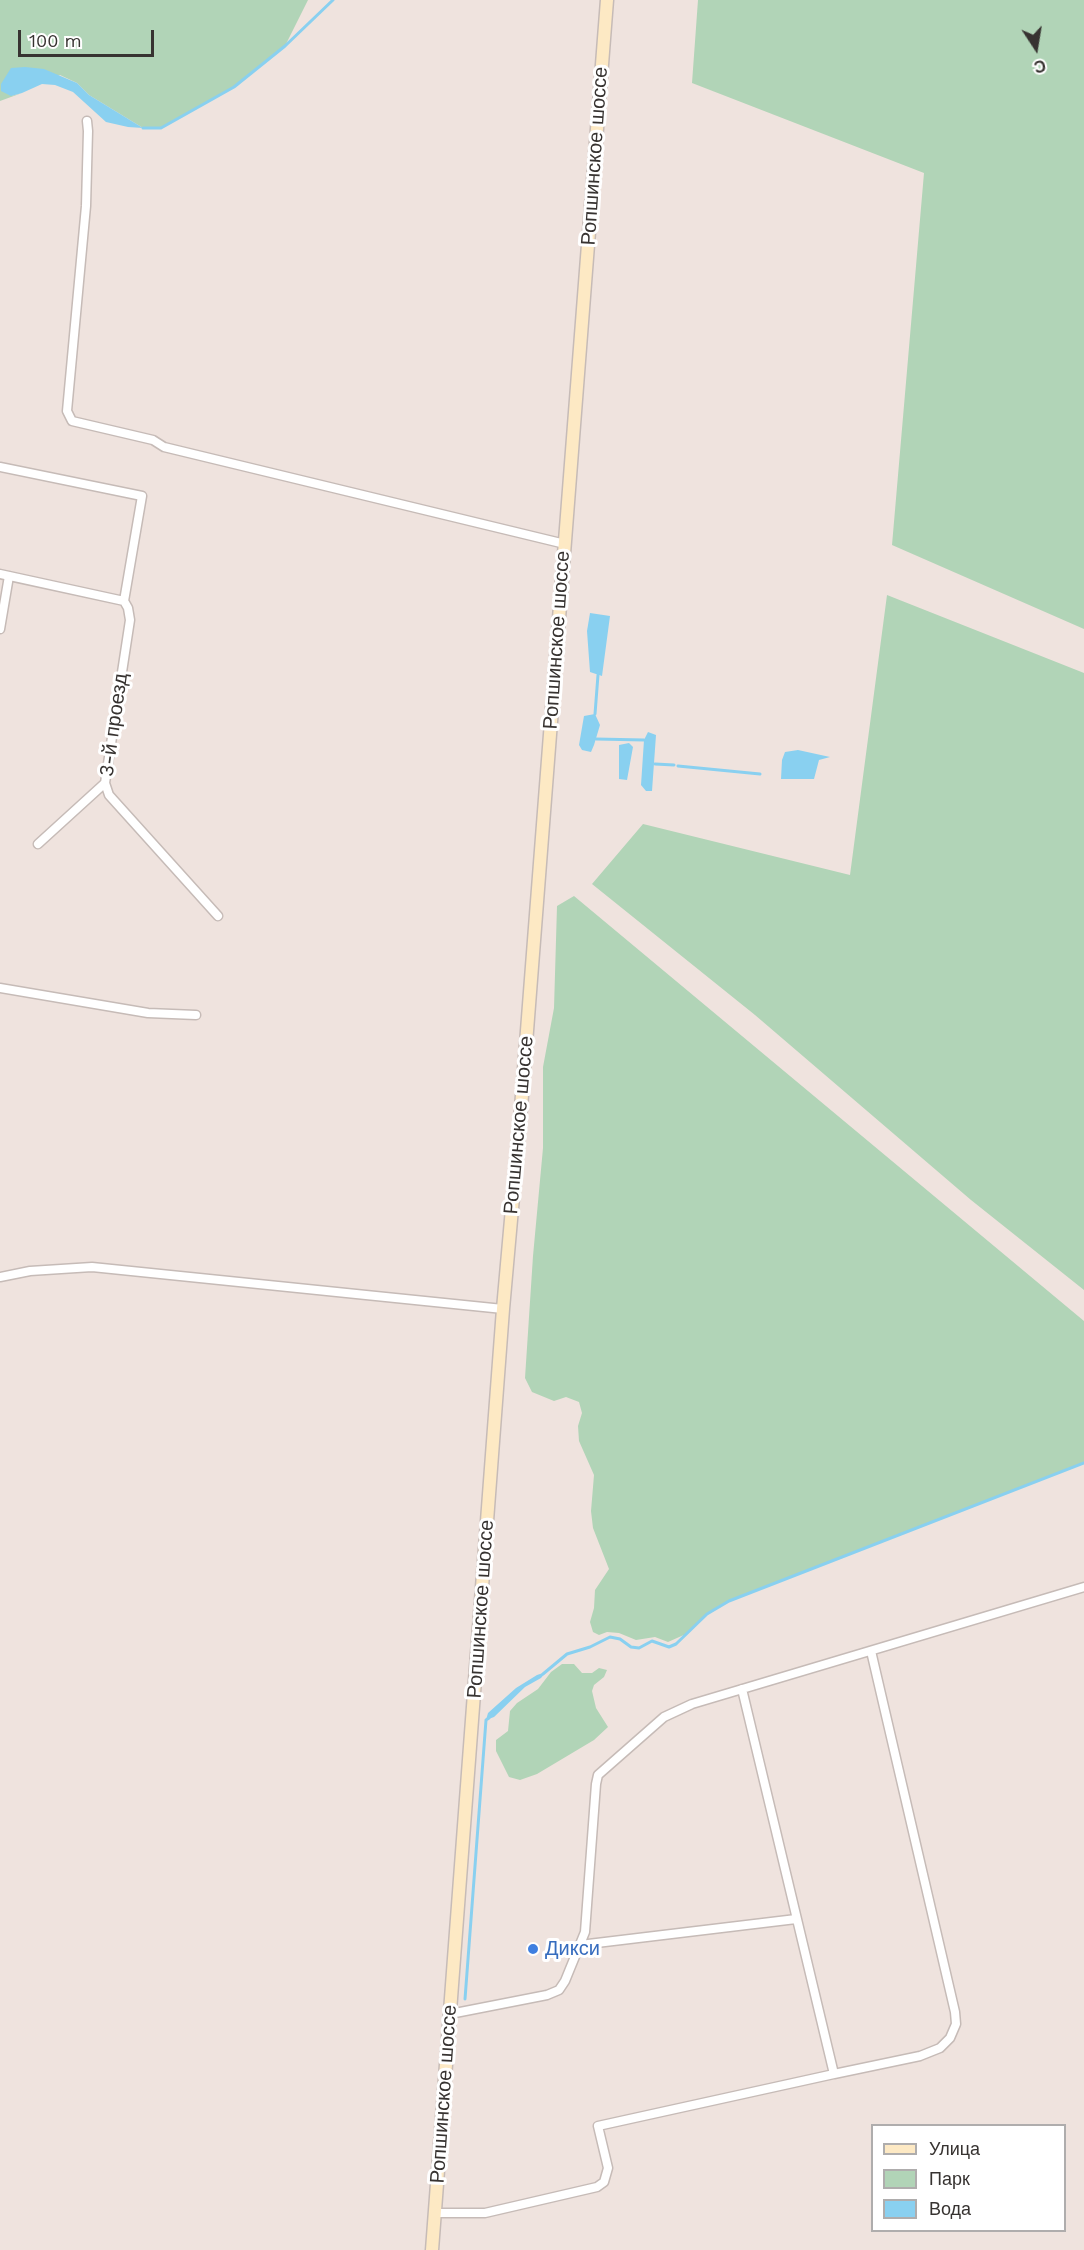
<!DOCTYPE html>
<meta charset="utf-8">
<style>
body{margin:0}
#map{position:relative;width:1084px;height:2250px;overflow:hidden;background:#efe3de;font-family:"Work Sans",sans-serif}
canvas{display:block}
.legend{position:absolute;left:871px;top:2124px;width:195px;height:108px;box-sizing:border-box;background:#fff;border:2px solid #afadad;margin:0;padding:8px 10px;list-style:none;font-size:18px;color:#373331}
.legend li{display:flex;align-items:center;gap:12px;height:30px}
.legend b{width:30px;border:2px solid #afadad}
.north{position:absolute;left:1006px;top:18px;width:60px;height:60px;-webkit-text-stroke:4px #fff;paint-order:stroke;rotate:168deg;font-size:16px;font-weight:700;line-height:24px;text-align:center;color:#373331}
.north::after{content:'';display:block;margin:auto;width:21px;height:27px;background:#373331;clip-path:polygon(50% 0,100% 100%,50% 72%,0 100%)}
.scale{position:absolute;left:18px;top:30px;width:136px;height:27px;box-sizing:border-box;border:3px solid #373331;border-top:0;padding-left:8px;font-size:18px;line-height:21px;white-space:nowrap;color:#373331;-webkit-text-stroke:4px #fff;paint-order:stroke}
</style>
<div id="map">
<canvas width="1084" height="2250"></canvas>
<ul class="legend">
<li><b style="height:8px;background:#fde9c4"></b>Улица</li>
<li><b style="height:16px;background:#b1d4b7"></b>Парк</li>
<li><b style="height:16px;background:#89d0f0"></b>Вода</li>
</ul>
<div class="north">С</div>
<div class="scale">100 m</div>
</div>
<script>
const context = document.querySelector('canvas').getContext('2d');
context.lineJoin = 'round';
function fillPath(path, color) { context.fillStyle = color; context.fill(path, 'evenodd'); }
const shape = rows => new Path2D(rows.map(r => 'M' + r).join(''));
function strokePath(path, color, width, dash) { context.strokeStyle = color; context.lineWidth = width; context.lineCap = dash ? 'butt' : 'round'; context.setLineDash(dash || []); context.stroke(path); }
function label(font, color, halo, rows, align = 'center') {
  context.font = font + ' "Work Sans",sans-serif'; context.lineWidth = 6; context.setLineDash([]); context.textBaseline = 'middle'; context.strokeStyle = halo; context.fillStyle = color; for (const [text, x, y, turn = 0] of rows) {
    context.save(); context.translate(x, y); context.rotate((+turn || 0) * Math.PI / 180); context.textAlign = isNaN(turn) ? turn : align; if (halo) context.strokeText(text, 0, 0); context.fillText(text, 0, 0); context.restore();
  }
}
fillPath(shape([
 [0,0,308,0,285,46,234,87,161,128,143,128,89,95,77,83,60,75,11,96,22,93,0,101],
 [698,0,1084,0,1084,629,892,545,924,173,692,83],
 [887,595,1084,673,1084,1290,971,1200,755,1015,592,884,643,824,850,875],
 [574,896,1084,1321,1084,1463,729,1601,707,1614,686,1634,668,1642,655,1637,636,1640,619,1633,607,1632,599,1635,593,1632,590,1622,594,1608,595,1590,609,1569,593,1528,591,1511,594,1475,579,1441,578,1426,582,1413,579,1402,566,1397,554,1401,532,1392,525,1378,533,1256,543,1148,543,1067,554,1008,557,906],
 [562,1664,574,1664,582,1673,592,1673,599,1668,607,1670,604,1677,594,1685,592,1691,596,1708,608,1727,594,1740,537,1774,520,1780,509,1777,496,1751,496,1740,508,1731,510,1711,517,1703,538,1689,551,1672]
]), '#b1d4b7');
fillPath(shape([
 [25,67,44,69,77,83,89,95,143,128,128,127,106,122,73,92,55,85,42,84,22,93,11,96,1,91,1,84,11,68],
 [590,613,610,616,602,676,590,672,587,631],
 [595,714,600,725,594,745,591,752,582,750,579,745,584,716],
 [648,732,656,735,652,791,646,791,641,785,644,740],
 [629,743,633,747,627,780,619,779,619,745],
 [798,750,830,757,819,760,814,779,781,779,782,760,785,752],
 [546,1672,541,1678,525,1687,494,1717,486,1720,488,1713,516,1688,537,1675]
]), '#89d0f0');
strokePath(shape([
 [143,128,161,128,234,87,285,46,333,0],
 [595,714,598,675],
 [596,739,644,740],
 [655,764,674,765],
 [678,766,760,774],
 [543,1674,567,1654,590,1647,610,1637,620,1639,631,1647,639,1648,652,1641,669,1647,676,1644,707,1614,729,1601,1084,1463],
 [465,1999,486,1720,489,1718]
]), '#89d0f0', 3);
const minor = shape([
 [87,121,88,131,86,206,67,411,72,421,153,440,164,447,565,544],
 [0,467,142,496,124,601],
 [0,574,124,601],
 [124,601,128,608,130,620,105,783,109,795,218,916],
 [0,629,9,576],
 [38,844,105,783],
 [0,988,148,1013,196,1015],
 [0,1277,30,1271,92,1267,503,1309],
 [742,1689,834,2074,920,2056,940,2048,950,2038,956,2024,955,2012,871,1651],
 [580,1945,796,1919],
 [450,2014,547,1995,559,1990,565,1981,585,1932,596,1784,598,1775,664,1717,692,1704,1084,1587],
 [435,2213,485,2213,597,2187,604,2182,608,2168,598,2126,834,2074]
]);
const secondary = shape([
 [432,2250,503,1309,521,1108,607,0]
]);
strokePath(minor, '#c6bbb7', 11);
strokePath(secondary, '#c6bbb7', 15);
strokePath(minor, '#fff', 8);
strokePath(secondary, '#fde9c4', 12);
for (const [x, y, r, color] of [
 [533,1949,6,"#3f7fe0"]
]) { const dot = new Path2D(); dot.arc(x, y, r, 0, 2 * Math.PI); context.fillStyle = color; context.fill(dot); strokePath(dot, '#fff', 2); }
label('20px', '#373331', '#fff', [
 ["Ропшинское шоссе",595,156,-86],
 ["Ропшинское шоссе",557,640,-86],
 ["3-й проезд",114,725,-82],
 ["Ропшинское шоссе",519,1125,-85],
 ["Ропшинское шоссе",481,1609,-86],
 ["Ропшинское шоссе",444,2094,-86]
]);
label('20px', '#366cbe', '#fff', [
 ["Дикси",545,1949]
], 'left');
</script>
